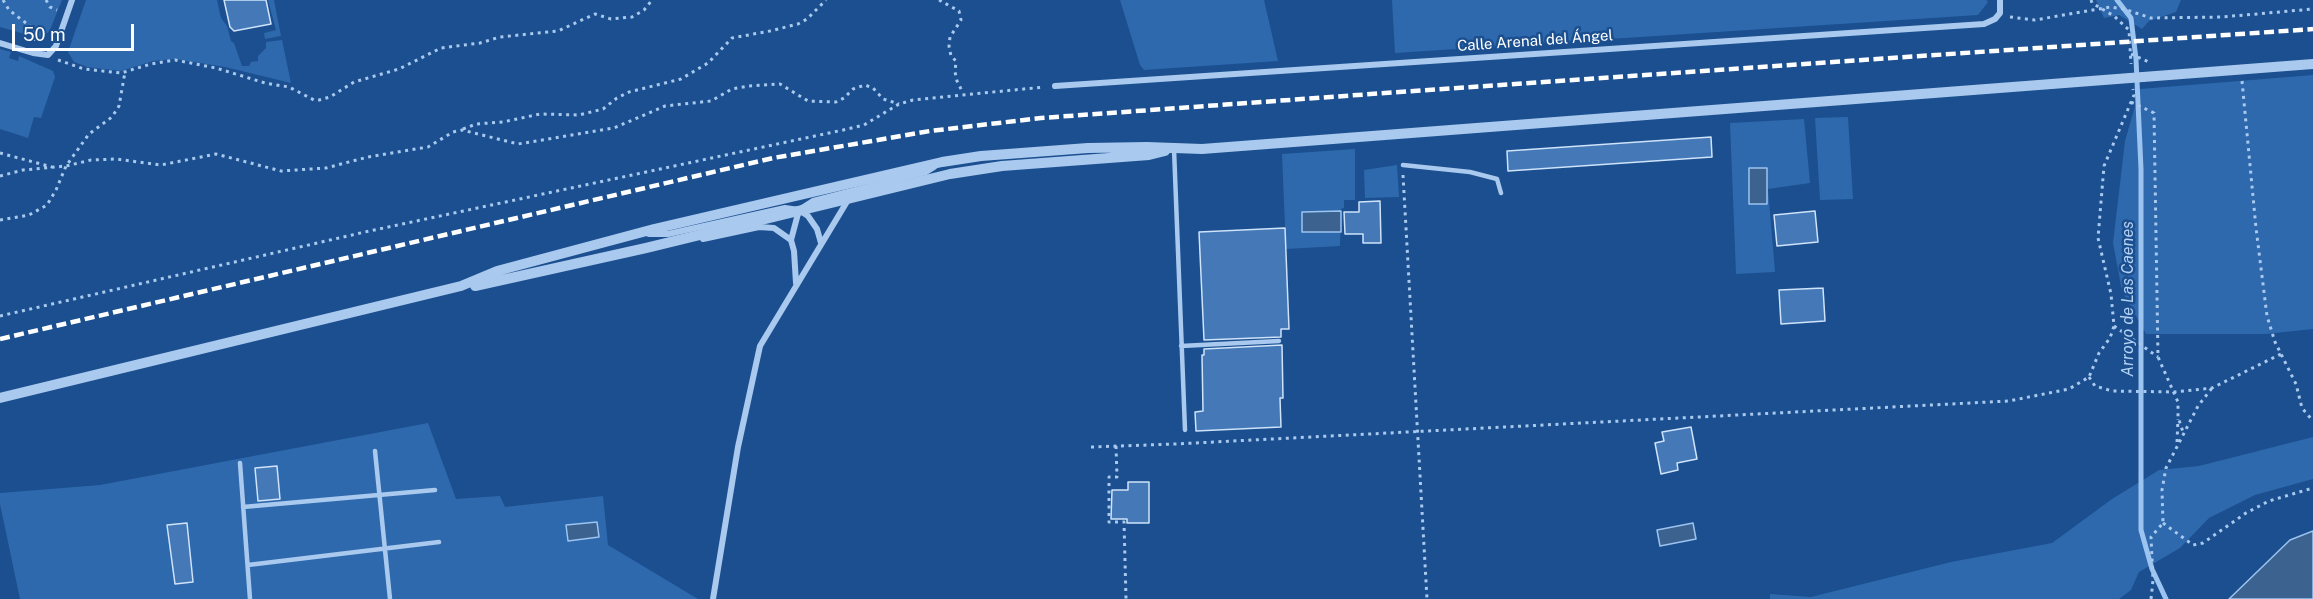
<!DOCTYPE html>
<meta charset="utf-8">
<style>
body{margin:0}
#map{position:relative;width:2313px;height:599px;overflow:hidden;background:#1b4f8f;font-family:"Public Sans",sans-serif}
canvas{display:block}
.scale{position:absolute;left:12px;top:24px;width:122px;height:27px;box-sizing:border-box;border:3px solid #fff;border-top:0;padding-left:8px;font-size:18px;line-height:21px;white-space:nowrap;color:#fff;-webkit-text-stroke:4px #1b4f8f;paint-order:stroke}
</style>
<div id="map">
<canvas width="2313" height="599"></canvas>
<div class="scale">50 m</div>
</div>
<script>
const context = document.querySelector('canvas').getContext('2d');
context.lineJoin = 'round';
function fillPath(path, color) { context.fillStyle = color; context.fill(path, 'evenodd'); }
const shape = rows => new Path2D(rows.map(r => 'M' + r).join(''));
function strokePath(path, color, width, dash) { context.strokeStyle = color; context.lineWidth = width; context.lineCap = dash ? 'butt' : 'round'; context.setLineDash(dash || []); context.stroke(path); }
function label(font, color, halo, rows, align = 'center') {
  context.font = font + ' "Public Sans",sans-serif'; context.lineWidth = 5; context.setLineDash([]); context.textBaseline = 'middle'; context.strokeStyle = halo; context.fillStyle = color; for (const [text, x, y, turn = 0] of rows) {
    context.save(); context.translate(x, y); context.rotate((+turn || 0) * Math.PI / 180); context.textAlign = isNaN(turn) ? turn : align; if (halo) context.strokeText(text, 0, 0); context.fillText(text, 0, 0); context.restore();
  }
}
fillPath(shape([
 [0,0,62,0,50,30,42,39,0,27],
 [86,0,217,0,221,18,227,26,231,41,234,43,242,66,249,66,251,62,258,61,258,56,266,48,266,42,282,40,291,83,225,67,175,59,153,61,121,71,87,67,74,62,68,52],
 [268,0,274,0,281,36,265,39,264,33,276,30],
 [1120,0,1264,0,1278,61,1144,70,1140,65],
 [1392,0,1986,0,1988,2,1978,15,1395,53],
 [2096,0,2181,0,2176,12,2149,21,2142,29,2119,15,2104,18],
 [0,49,11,52,9,58,18,61,19,56,53,71,55,77,41,118,34,117,28,138,0,129],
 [2313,75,2313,329,2266,334,2146,334,2122,291,2113,243,2125,141,2140,89],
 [1848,117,1853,199,1820,200,1815,118],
 [1804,119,1810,183,1768,189,1775,272,1736,274,1730,123],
 [1355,149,1355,200,1344,200,1344,208,1341,209,1340,246,1286,249,1282,154],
 [1397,165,1399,197,1365,198,1364,170],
 [428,423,456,499,500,496,505,507,603,496,608,545,698,599,20,599,0,504,0,493,100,485],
 [2313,437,2313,479,2255,495,2209,518,2180,548,2139,572,2131,590,2119,599,1770,599,1770,594,1811,597,1951,562,2052,543,2112,499,2159,470,2199,466]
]), '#2e69ad');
const water = shape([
 [1749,168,1767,168,1767,204,1749,204,1749,168],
 [1341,211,1341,232,1302,232,1302,212,1341,211],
 [597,522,599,537,568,541,566,525,597,522],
 [1693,523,1696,539,1660,546,1657,530,1693,523],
 [2313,531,2313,599,2229,599,2290,540,2313,531]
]);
fillPath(water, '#3c6290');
strokePath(water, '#9cc4f0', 1.5);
strokePath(shape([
 [2117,0,2131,18,2136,59,2141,169,2141,530,2152,569,2166,599]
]), '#9cc4f0', 5);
const building = shape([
 [224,0,266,0,271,24,234,31,230,27,224,0],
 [1711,137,1712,157,1508,171,1507,151,1711,137],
 [1380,201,1381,243,1363,243,1363,234,1345,234,1344,212,1359,212,1359,202,1380,201],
 [1815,211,1818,242,1777,246,1774,215,1815,211],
 [1285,228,1289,329,1281,329,1281,337,1204,340,1199,232,1285,228],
 [1823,288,1825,321,1781,324,1779,290,1823,288],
 [1282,345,1283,398,1280,398,1281,427,1196,431,1195,412,1203,411,1202,355,1204,355,1204,349,1282,345],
 [1691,427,1697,459,1677,463,1678,470,1661,474,1655,443,1664,441,1662,432,1691,427],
 [277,466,280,499,258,501,255,468,277,466],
 [1128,482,1149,482,1149,523,1127,523,1127,519,1111,519,1112,490,1128,490,1128,482],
 [187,523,193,582,175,584,167,525,187,523]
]);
fillPath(building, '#4478b7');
strokePath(building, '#cfe3fa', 1.5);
strokePath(shape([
 [3,0,9,10,35,30,34,43],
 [46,0,50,7,57,10],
 [939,0,959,11,961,20,950,37,949,46,951,56,956,61,955,72,957,81,963,93],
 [2091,0,2092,3,2114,16,2129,30,2131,64],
 [2010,17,2035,20,2110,7,2124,9,2151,18,2222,17,2313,9],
 [2131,54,2151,63],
 [58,60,84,69,121,73,151,64,175,60,216,68,265,83,289,87,314,100,319,100,330,97,354,82,399,69,441,48,480,43,500,37,558,31,595,14,611,19,632,17,644,10,652,0],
 [2242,81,2256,228,2267,316,2275,342,2296,384,2302,408,2313,421],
 [2131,102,2154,113,2158,357,2178,402,2178,417,2183,432],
 [463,129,476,124,503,122,540,114,579,115,603,109,617,98,629,92,681,79,708,63,732,38,770,31,798,24,807,19,826,0],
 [0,153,52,167],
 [1403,175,1427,599],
 [0,176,23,170,66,166,91,160,116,159,161,165,216,154,281,171,326,168,368,157,428,147,453,132,462,130,518,144,614,128,665,106,711,101,732,89,749,86,780,84,808,101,836,102,844,98,853,89,865,85,873,88,883,99,899,104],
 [0,220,29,215,47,205,56,190,66,166,89,134,112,117,119,106,125,72],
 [0,316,365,232,843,130,864,125,899,104,913,100,1044,87],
 [2114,326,2158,357],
 [2089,377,2095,386,2112,391,2175,392,2212,388,2281,354],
 [2177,442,2178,419],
 [1116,446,1117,477,1109,477,1109,522,1124,522,1126,599],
 [1091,447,1175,444,2009,401,2069,389,2089,377,2099,353,2110,338,2114,326,2111,294,2098,238,2104,166,2134,95,2133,89],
 [2163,523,2193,545,2203,543,2246,513,2269,501,2313,488],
 [2151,599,2153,580,2151,537,2163,523,2162,490,2166,468,2198,406,2212,388]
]), '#a9c9ee', 3, [3, 4.5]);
strokePath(shape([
 [1174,149,1185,430],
 [1403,165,1470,172,1497,179,1501,193],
 [1181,346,1279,341],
 [375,451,390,599],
 [240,463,250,599],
 [243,507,435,490],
 [248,565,439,542]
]), '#a9c9ee', 4.5);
strokePath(shape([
 [0,43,33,53,48,55,56,46,72,0],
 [1055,86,1984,24,1995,19,2000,13,2000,0],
 [649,234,668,234,785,208,799,210,808,216,817,229,821,243],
 [703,239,759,227,774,228,791,240,794,251,796,283],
 [791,240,799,210,813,201,926,172,934,167],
 [713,599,738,447,760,346,848,200]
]), '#a9c9ee', 6);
strokePath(shape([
 [2143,77,2313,64],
 [475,286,646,248,950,174,1002,166,1149,155,1165,151],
 [0,398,461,286,497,271,654,229,942,162,981,156,1088,148,1147,147,1202,149,2130,78]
]), '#a9c9ee', 10);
strokePath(shape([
 [0,339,773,158,930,131,1041,118,1399,92,2313,29]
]), '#fff', 4.5, [10, 4.5]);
strokePath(shape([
 [2130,78,2143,77]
]), '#a9c9ee', 10);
label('15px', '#fff', '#1b4f8f', [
 ["Calle Arenal del Ángel",1535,41,-4]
]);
label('italic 16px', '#b5d3f5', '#1b4f8f', [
 ["Arroyo de Las Caenes",2128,299,-90]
]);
</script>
